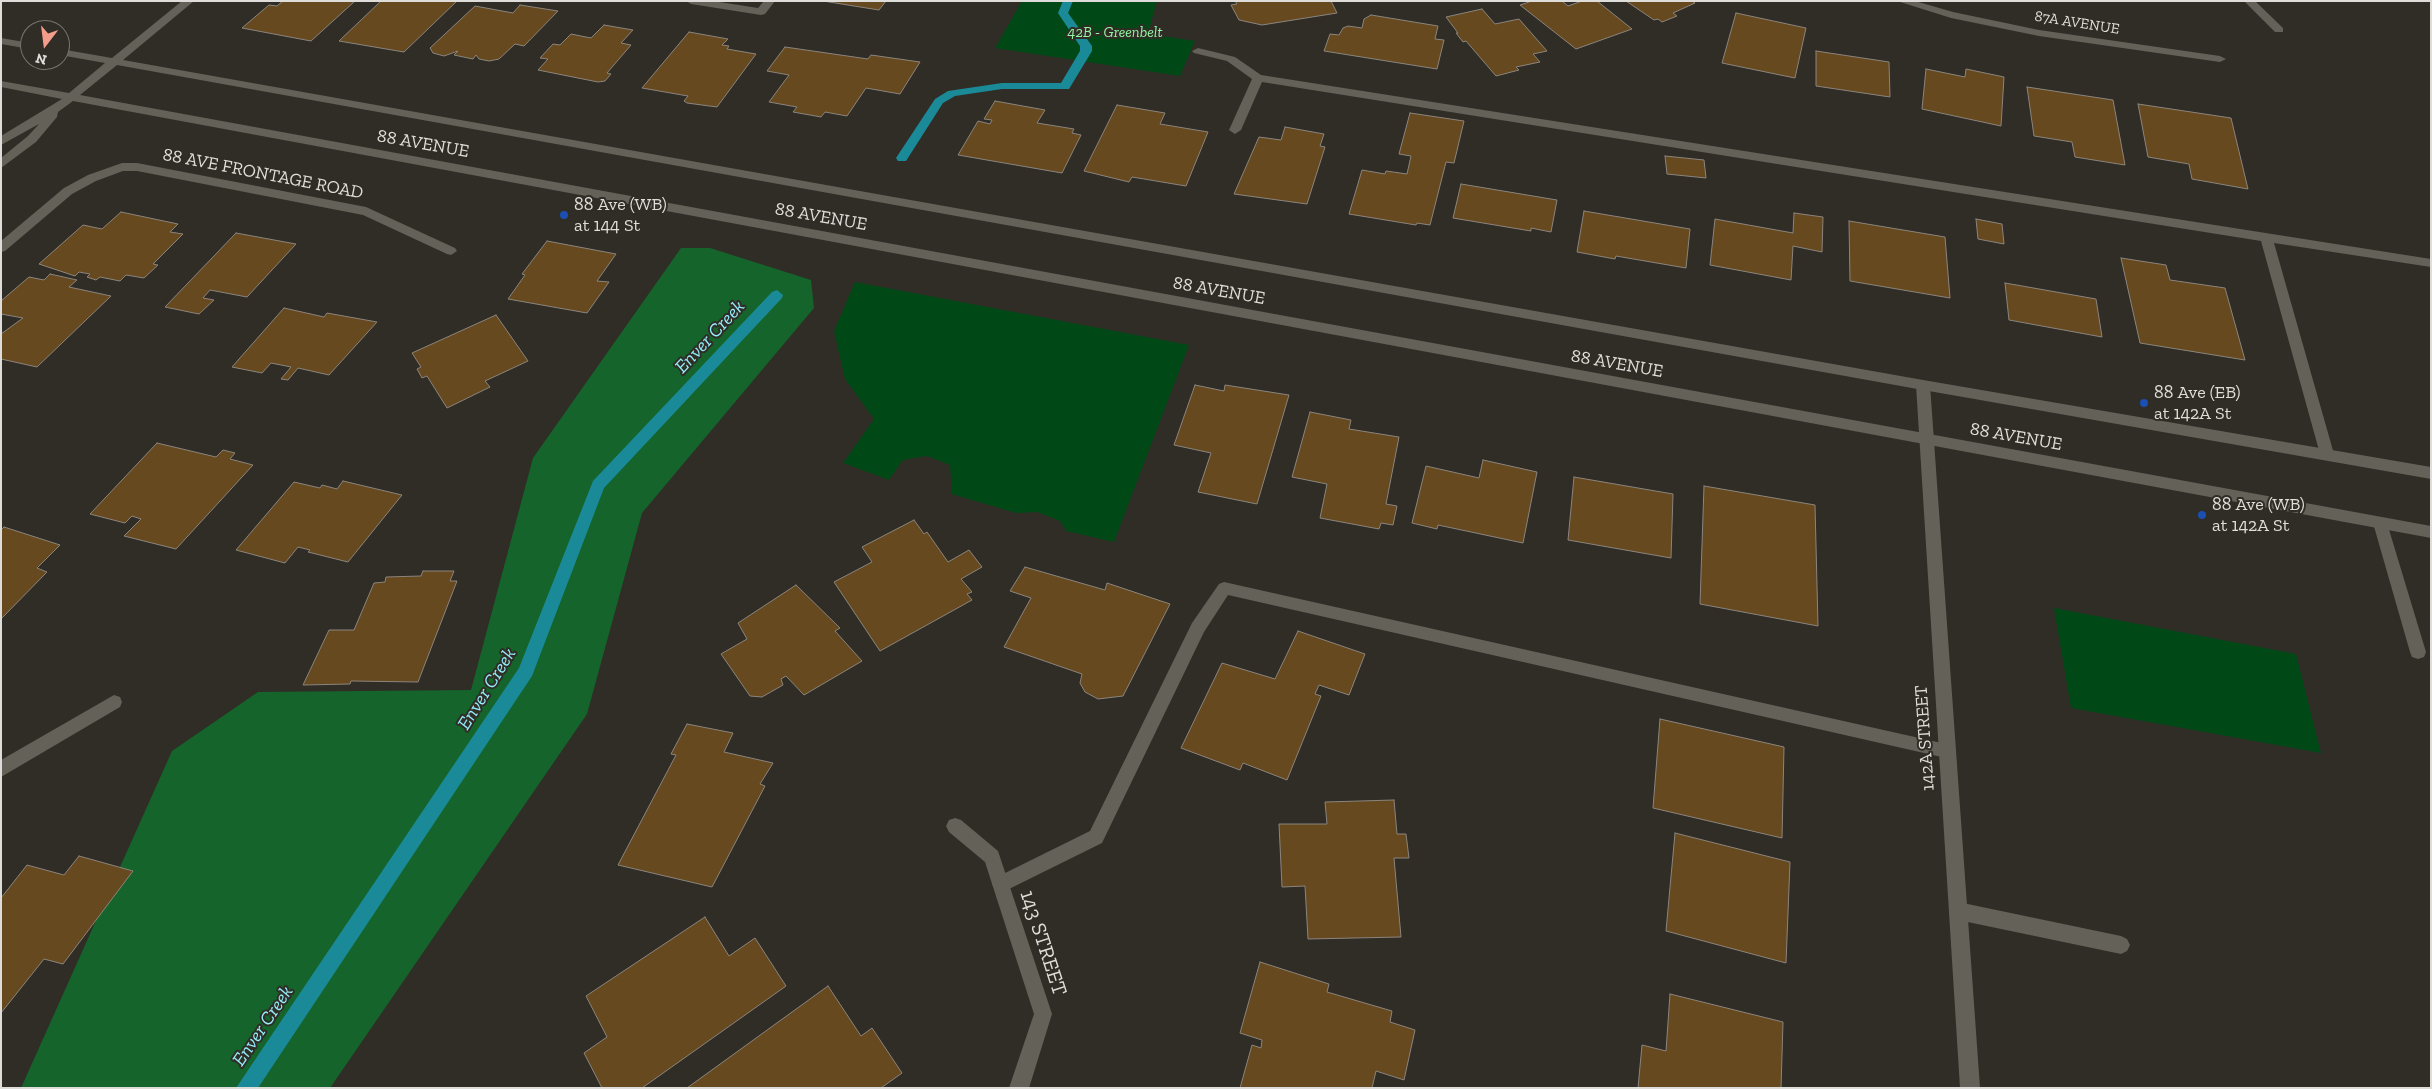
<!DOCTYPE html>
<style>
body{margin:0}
#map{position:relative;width:2432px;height:1089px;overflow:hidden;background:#302d26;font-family:"Zilla Slab",serif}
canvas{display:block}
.frame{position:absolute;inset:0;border:2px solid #dfddd9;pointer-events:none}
.north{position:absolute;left:20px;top:20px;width:50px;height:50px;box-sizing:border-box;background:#302d26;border:1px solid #76736e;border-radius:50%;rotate:195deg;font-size:14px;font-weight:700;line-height:20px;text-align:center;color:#dfddd9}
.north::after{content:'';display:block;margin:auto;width:18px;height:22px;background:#f49d8c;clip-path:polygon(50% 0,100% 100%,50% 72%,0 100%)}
</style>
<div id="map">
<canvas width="2432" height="1089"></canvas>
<div class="frame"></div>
<div class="north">N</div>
</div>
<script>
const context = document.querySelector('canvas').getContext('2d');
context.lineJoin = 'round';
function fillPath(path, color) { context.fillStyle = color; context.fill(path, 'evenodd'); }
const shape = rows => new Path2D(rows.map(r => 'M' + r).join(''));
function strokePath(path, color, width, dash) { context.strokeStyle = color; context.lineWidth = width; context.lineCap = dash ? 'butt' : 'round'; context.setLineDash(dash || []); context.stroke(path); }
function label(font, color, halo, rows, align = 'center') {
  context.font = font + ' "Zilla Slab",serif'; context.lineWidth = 4; context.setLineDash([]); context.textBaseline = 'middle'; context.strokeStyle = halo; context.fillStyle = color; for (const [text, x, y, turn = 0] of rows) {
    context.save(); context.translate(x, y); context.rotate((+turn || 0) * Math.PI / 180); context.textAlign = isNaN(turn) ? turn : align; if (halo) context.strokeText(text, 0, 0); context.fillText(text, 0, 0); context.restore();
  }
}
fillPath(shape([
 [1022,1,1157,1,1148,34,1195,41,1180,76,995,48],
 [855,282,1189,345,1114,542,1066,531,1060,521,1037,512,1016,513,952,494,950,465,927,456,903,460,889,480,843,463,874,419,845,379,834,331],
 [2054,608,2296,654,2321,753,2071,708]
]), '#004917');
fillPath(shape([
 [681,248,710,248,811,280,814,308,642,513,587,714,330,1088,21,1088,172,751,258,692,471,690,533,458]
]), '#14642b');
fillPath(shape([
 [1063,1,1073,1,1068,13,1092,46,1092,51,1069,89,1002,89,955,96,943,103,906,161,898,161,896,158,935,99,948,91,1002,83,1061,83,1080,51,1080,46,1058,13,1063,1],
 [777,290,783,295,782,298,604,488,532,676,258,1088,236,1088,519,668,593,481,772,292,777,290]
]), '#1b8a98');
const building = shape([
 [283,1,355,1,311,41,242,28,269,5,277,6,283,1],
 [381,1,457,1,404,52,339,41,381,1],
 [823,1,886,1,879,10,823,1],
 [1235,1,1331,1,1337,13,1262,25,1239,20,1231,5,1237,4,1235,1],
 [1532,1,1562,1,1568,6,1582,1,1597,1,1632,29,1576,49,1520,5,1532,1],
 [1626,1,1692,1,1695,3,1673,13,1677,16,1662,22,1658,19,1654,20,1626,1],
 [520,5,558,11,524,46,515,44,499,59,489,61,479,59,476,55,473,59,454,55,458,51,444,56,433,53,430,48,475,6,513,13,520,5],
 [1482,9,1495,24,1519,19,1547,51,1533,54,1540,62,1516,67,1519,70,1496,76,1466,41,1463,42,1456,33,1458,33,1446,17,1482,9],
 [1736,13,1806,28,1795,78,1722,63,1736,13],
 [1371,15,1438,26,1435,39,1444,40,1437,69,1324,51,1330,34,1339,35,1343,28,1348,26,1362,28,1364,19,1371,15],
 [604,25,633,30,621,43,631,45,607,73,611,74,605,81,598,82,538,70,548,59,540,58,553,44,560,45,571,34,591,38,604,25],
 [689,32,728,39,722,45,729,46,727,49,756,54,717,107,687,103,684,101,688,96,642,88,689,32],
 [785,47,868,59,871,55,920,62,900,94,866,88,847,116,825,112,821,117,793,112,797,107,769,102,789,75,767,71,785,47],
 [1816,51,1889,62,1890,97,1816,86,1816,51],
 [1926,69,1965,77,1966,69,2004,77,2001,126,1922,109,1926,69],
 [2027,87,2113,100,2125,165,2075,157,2072,142,2034,136,2027,87],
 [995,101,1045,110,1037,123,1074,129,1072,133,1081,135,1062,173,958,155,978,121,990,124,992,120,984,119,995,101],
 [2138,104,2231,118,2248,189,2192,179,2189,164,2148,157,2138,104],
 [1117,105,1165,113,1160,124,1208,132,1186,186,1132,177,1129,182,1084,171,1117,105],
 [1410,113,1464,121,1454,163,1446,162,1430,225,1417,223,1416,225,1349,214,1362,170,1385,174,1386,171,1407,174,1411,156,1399,154,1410,113],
 [1285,127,1324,134,1320,146,1325,147,1307,204,1234,194,1259,137,1281,140,1285,127],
 [1665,156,1704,160,1706,178,1667,174,1665,156],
 [1461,184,1557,200,1551,232,1531,228,1531,231,1453,218,1461,184],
 [1584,211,1690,229,1686,268,1616,256,1615,259,1577,252,1584,211],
 [121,212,178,224,170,232,183,234,153,264,158,265,144,278,126,275,120,281,100,277,96,280,87,277,90,274,79,272,75,276,39,264,83,225,102,229,121,212],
 [1794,213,1823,217,1822,252,1793,246,1791,280,1710,265,1715,219,1793,233,1794,213],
 [1976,219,2002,224,2004,244,1978,239,1976,219],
 [1849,221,1945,237,1950,298,1850,281,1849,221],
 [236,233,296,244,247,297,210,290,203,298,214,300,199,314,165,307,236,233],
 [547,241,616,254,597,281,609,282,587,313,508,299,525,275,522,274,547,241],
 [2121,258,2166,265,2170,280,2225,288,2245,360,2140,343,2121,258],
 [50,274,77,280,69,287,111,296,37,367,1,359,1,334,23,318,1,314,1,301,29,277,44,280,50,274],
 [2005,283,2096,299,2102,337,2009,320,2005,283],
 [284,308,324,317,327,313,377,322,329,375,298,368,288,380,281,379,291,367,271,363,262,373,232,367,284,308],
 [496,315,528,361,485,381,490,387,447,408,427,376,422,378,417,369,421,367,412,353,496,315],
 [1195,385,1224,391,1225,385,1289,395,1257,504,1198,492,1211,453,1174,445,1195,385],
 [1310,412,1351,420,1349,429,1399,437,1386,504,1397,506,1393,525,1381,523,1379,529,1320,518,1327,484,1292,477,1310,412],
 [157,443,216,457,223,450,235,453,230,459,253,465,176,549,124,536,141,519,132,516,125,523,90,514,157,443],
 [1483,460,1537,472,1523,543,1438,525,1437,529,1412,523,1426,466,1479,478,1483,460],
 [1574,477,1673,494,1671,558,1568,540,1574,477],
 [343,481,402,495,348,562,308,552,310,550,298,547,285,563,236,550,294,482,320,488,322,485,337,489,343,481],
 [1704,486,1815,505,1818,626,1700,604,1704,486],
 [914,520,924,534,927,532,948,562,969,550,982,567,961,579,972,592,967,594,972,600,880,651,834,582,872,562,862,547,914,520],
 [4,527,60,545,37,568,47,572,1,619,1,530,4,527],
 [1025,567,1105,590,1107,583,1170,604,1123,696,1098,699,1085,692,1080,683,1082,674,1004,647,1031,598,1010,591,1025,567],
 [423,571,454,571,450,581,457,581,418,682,351,681,350,684,303,685,329,630,354,630,374,583,385,582,386,577,421,576,423,571],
 [796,585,840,628,835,631,862,661,804,695,786,676,781,679,783,685,762,697,750,696,721,654,747,639,738,623,796,585],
 [1298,631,1365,654,1349,695,1319,685,1315,694,1321,696,1287,780,1243,763,1240,770,1181,748,1222,663,1275,679,1298,631],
 [1660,719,1784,747,1782,838,1653,808,1660,719],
 [687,724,733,733,724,752,773,763,760,784,765,786,712,887,618,865,676,755,671,754,687,724],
 [1394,800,1397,834,1406,834,1409,858,1394,858,1401,937,1308,939,1305,886,1282,887,1279,824,1327,824,1325,802,1394,800],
 [1675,833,1790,862,1786,963,1666,931,1675,833],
 [79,856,133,871,63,964,44,959,1,1013,1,898,27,865,64,875,79,856],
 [705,917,729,956,755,938,786,986,642,1088,602,1088,584,1053,607,1037,586,996,705,917],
 [1260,962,1329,984,1327,992,1392,1011,1390,1022,1415,1030,1404,1080,1376,1071,1372,1088,1240,1088,1252,1045,1261,1048,1262,1040,1240,1033,1260,962],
 [828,986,861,1036,872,1028,902,1073,881,1088,687,1088,828,986],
 [1670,994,1783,1022,1781,1088,1638,1088,1642,1045,1666,1051,1670,994]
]);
fillPath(building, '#66491f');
strokePath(building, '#8b857e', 1);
fillPath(shape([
 [686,1,713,1,758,8,764,1,775,1,765,14,761,15,691,4,686,1],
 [2244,1,2255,1,2283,28,2283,32,2275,32,2244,1],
 [1198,48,1235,57,1261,75,2431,259,2431,267,2274,243,2334,454,2332,458,2327,459,2322,458,2320,454,2261,241,1262,82,1241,130,1235,134,1229,130,1252,79,1227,61,1194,53,1192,51,1198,48],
 [2380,517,2385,519,2387,523,2426,652,2424,657,2418,659,2412,657,2410,652,2373,523,2375,519,2380,517],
 [1224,582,1946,744,1952,746,1954,751,1952,756,1946,758,1228,595,1204,632,1102,843,1007,890,1001,892,995,890,992,884,995,878,1090,831,1192,623,1219,584,1224,582],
 [1958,902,2121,936,2127,939,2130,945,2127,951,2121,954,1958,920,1952,917,1949,911,1952,905,1958,902]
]), '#646159');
fillPath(shape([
 [1897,1,1915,1,1953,12,2039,30,2220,56,2226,59,2220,62,2039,36,1951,18,1897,1],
 [122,163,137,163,366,207,455,248,457,251,451,255,447,254,363,215,137,171,123,171,96,181,72,194,5,251,1,252,1,241,64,188,88,175,122,163],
 [1923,380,1930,385,1980,1088,1960,1088,1916,385,1923,380],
 [114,695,120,697,122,702,120,707,1,777,1,760,114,695],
 [955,818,961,820,998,851,1052,1014,1029,1088,1009,1088,1034,1014,985,862,949,832,946,826,949,820,955,818]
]), '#646159');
fillPath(shape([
 [182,1,194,1,123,60,1923,380,2431,467,2431,479,1923,390,117,65,80,95,2431,526,2431,538,73,101,58,112,57,117,36,142,1,168,1,158,28,136,39,124,1,145,1,136,62,99,1,87,1,81,69,93,105,63,60,55,60,49,112,58,182,1],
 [1,38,30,43,30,49,1,44,1,38]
]), '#646159');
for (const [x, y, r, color] of [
 [564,215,5,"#1a4fb4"],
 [2144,403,5,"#1a4fb4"],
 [2202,515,5,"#1a4fb4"]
]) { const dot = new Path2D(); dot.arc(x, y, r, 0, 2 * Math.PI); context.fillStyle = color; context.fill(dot); strokePath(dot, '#302d26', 2); }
label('15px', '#dfddd9', '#302d26', [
 ["87A AVENUE",2077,23,9]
]);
label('italic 15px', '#92f5a2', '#302d26', [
 ["42B - Greenbelt",1115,33]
]);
label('18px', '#dfddd9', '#302d26', [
 ["88 AVENUE",423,144,10],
 ["88 AVE FRONTAGE ROAD",263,174,11],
 ["88 AVENUE",821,217,10],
 ["88 AVENUE",1219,291,10],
 ["88 AVENUE",1617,364,10],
 ["88 AVENUE",2016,437,10],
 ["142A STREET",1925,738,-94]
]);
label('18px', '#dfddd9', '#302d26', [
 ["88 Ave (WB)",574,205],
 ["at 144 St",574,226],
 ["88 Ave (EB)",2154,393],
 ["at 142A St",2154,414],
 ["88 Ave (WB)",2212,505],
 ["at 142A St",2212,526]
], 'left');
label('italic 19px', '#94eefc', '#302d26', [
 ["Enver Creek",710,337,-47],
 ["Enver Creek",487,689,-58],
 ["Enver Creek",263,1026,-56]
]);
label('21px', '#dfddd9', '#302d26', [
 ["143 STREET",1043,943,72]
]);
</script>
